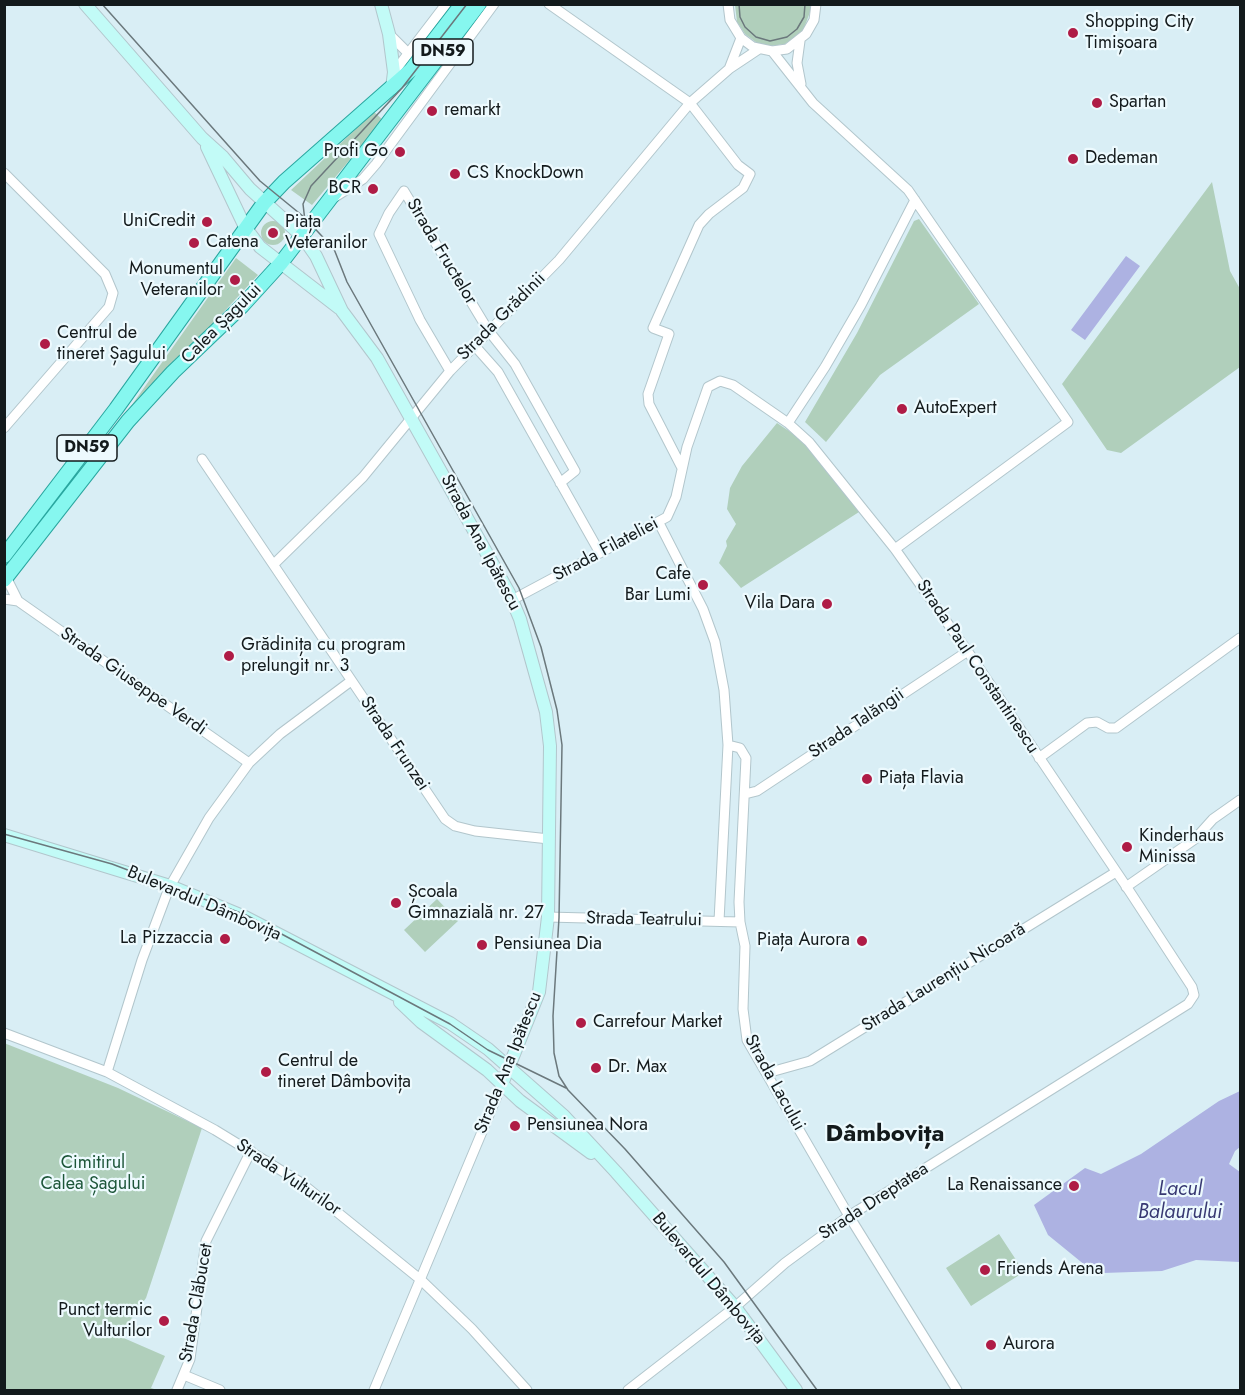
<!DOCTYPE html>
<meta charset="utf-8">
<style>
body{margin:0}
#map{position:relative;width:1245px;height:1395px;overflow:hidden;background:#d9eef5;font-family:Jost,sans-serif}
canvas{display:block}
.frame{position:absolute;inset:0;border:6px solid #131a1c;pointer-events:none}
</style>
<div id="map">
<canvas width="1245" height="1395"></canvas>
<div class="frame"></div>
</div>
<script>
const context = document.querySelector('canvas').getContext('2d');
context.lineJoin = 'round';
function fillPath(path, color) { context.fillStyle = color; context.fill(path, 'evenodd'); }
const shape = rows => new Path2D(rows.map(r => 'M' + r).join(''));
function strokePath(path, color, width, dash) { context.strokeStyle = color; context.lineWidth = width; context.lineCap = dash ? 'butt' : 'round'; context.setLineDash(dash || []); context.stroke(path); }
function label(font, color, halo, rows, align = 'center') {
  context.font = font + ' Jost,sans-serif'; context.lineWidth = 4.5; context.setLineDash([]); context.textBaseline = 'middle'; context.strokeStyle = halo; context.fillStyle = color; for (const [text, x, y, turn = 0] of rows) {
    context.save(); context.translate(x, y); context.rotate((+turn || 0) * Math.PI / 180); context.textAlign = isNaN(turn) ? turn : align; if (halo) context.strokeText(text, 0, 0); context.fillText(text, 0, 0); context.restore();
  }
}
fillPath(shape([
 [735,5,810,5,810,12,803,31,785,44,771,46,757,43,745,34,737,22],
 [374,112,383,120,312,205,291,190],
 [1212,182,1230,271,1240,289,1240,367,1121,453,1107,450,1062,384],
 [919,219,979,304,880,375,826,442,805,422,857,333,914,221],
 '261 233a12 12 0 1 1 24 0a12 12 0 1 1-24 0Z',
 [236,258,258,275,132,411,129,409],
 [777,423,804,441,859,512,741,588,719,563,727,546,726,541,736,524,727,509,730,488,742,466],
 [437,899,458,921,425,952,404,930],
 [4,1043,118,1088,202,1128,146,1298,119,1336,165,1356,151,1388,157,1390,5,1390],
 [999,1234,1024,1272,971,1306,946,1268]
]), '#b0cfbb');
fillPath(shape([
 [1126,256,1140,266,1085,340,1071,330],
 [1240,1091,1240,1147,1235,1151,1229,1164,1240,1172,1240,1262,1196,1260,1162,1271,1103,1273,1091,1270,1048,1235,1034,1205,1085,1168,1101,1174,1141,1154,1219,1101]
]), '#adb2e2');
const street = shape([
 [549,4,690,103,738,165,750,174,743,188,709,214,699,225,653,328,669,334,648,394,649,404,682,468],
 [728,4,730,20,741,38,753,47,772,51,787,49,806,34,814,20,816,4],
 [389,34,408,53],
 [800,41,797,63,801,84],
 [772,51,813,103,908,190,1068,422,895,549],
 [729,69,741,38],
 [394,72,446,4],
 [4,173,105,274,113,293,109,307,4,428],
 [335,197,363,179,376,164,494,4],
 [474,345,498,372,600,553],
 [450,371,420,320,379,234,389,213,404,191,488,330,515,364,575,471,560,483],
 [788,423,825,367,861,305,915,200],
 [202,459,445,819,455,826,475,831,549,839],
 [659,523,703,609,715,642,724,690,728,745,719,921],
 [274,564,363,477,450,371,559,260,690,103,729,69,759,49],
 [6,577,18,601],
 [4,599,18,601,249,763],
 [512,600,667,517,676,497,687,447,708,387,720,381,733,385,788,423,809,442,895,549,973,659,1130,892,1192,987,1194,995,1188,1004,849,1216,785,1263,735,1307,628,1390],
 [728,745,740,748,746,758,739,902,740,922,745,946,743,1009,747,1040,849,1216,957,1390],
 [1039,758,1087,723,1097,722,1108,728,1116,728,1240,638],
 [745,794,757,791,968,651],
 [1126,887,1195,839,1213,819,1240,800],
 [548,917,740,922],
 [4,1033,107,1072,215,1130,300,1182,421,1280,472,1329,527,1390],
 [107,1072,142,960,169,888,209,818,249,763,280,734,351,681],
 [767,1073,810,1061,1116,872],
 [184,1375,220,1390],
 [177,1390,190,1359,206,1241,251,1151],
 [374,1390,502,1084]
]);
const secondary = shape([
 [85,4,202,138,223,157,250,189,302,236,316,256,342,311,377,358,509,593,520,619,546,712,550,746,548,917,539,992,502,1084],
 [381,4,389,34,394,72,392,88],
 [207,147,245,227,260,247,339,308],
 [4,835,170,886,245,917,450,1023,488,1049,564,1116,616,1172,735,1307,796,1390],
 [400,1002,421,1022,487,1070,520,1101,591,1153]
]);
const primary = shape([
 [4,556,116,409,264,203,284,182,411,70,462,4],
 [4,580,128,421,173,372,242,306,281,263,479,4]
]);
strokePath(street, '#b2c6cc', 11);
strokePath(secondary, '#b2c6cc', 14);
strokePath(primary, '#29a69f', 16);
strokePath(street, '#fff', 9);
strokePath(secondary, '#c2fbf7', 12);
strokePath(primary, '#86f7ef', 14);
strokePath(shape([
 [102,4,260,181,304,217,334,249,347,282,519,588,541,647,557,710,562,745,559,918,553,1016,554,1053,559,1076,568,1090,625,1149,724,1262,817,1390],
 [739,4,740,17,745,27,756,37,770,41,787,37,797,29,804,17,805,4],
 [305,221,303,204,311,186,402,88,467,4],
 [4,834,112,864,246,915,450,1024,488,1050,566,1088]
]), '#6b787c', 1.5);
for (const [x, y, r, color] of [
 [1073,33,6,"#af1c46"],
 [1097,103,6,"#af1c46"],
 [432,111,6,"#af1c46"],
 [400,152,6,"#af1c46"],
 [1073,159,6,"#af1c46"],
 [455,174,6,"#af1c46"],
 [373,189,6,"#af1c46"],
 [207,222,6,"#af1c46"],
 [273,233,6,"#af1c46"],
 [194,243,6,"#af1c46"],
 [235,280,6,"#af1c46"],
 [45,344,6,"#af1c46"],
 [902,409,6,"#af1c46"],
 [703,585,6,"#af1c46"],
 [827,604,6,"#af1c46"],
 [229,656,6,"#af1c46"],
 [867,779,6,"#af1c46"],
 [1127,847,6,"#af1c46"],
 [396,903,6,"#af1c46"],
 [225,939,6,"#af1c46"],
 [862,941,6,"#af1c46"],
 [482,945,6,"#af1c46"],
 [581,1023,6,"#af1c46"],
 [596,1068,6,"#af1c46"],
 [266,1072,6,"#af1c46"],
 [515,1126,6,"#af1c46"],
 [1074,1186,6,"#af1c46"],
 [985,1270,6,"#af1c46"],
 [164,1321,6,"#af1c46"],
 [991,1345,6,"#af1c46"]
]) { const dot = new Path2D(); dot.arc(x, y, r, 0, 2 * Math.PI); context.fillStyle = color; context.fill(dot); strokePath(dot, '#edfafe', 2); }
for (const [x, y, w] of [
 [443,52,60],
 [87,448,60]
]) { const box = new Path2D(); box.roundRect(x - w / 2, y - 13, w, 26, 4.5); context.fillStyle = '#edfafe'; context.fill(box); strokePath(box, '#131a1c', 1.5); }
label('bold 16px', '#131a1c', null, [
 ["DN59",443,52],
 ["DN59",87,448]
]);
label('18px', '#131a1c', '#edfafe', [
 ["Shopping City",1085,23],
 ["Timișoara",1085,44],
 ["Spartan",1109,103],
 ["remarkt",444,111],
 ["Profi Go",388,152,"right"],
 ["Dedeman",1085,159],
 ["CS KnockDown",467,174],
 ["BCR",361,189,"right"],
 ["UniCredit",195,222,"right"],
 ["Piața",285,223],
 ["Veteranilor",285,244],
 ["Catena",206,243],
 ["Monumentul",223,270,"right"],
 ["Veteranilor",223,291,"right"],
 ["Centrul de",57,334],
 ["tineret Șagului",57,355],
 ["AutoExpert",914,409],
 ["Cafe",691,575,"right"],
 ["Bar Lumi",691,596,"right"],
 ["Vila Dara",815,604,"right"],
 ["Grădinița cu program",241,646],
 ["prelungit nr. 3",241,667],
 ["Piața Flavia",879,779],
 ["Kinderhaus",1139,837],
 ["Minissa",1139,858],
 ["Școala",408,893],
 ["Gimnazială nr. 27",408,914],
 ["La Pizzaccia",213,939,"right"],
 ["Piața Aurora",850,941,"right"],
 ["Pensiunea Dia",494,945],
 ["Carrefour Market",593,1023],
 ["Centrul de",278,1062],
 ["tineret Dâmbovița",278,1083],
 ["Dr. Max",608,1068],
 ["Pensiunea Nora",527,1126],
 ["La Renaissance",1062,1186,"right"],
 ["Friends Arena",997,1270],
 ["Punct termic",152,1311,"right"],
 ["Vulturilor",152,1332,"right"],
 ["Aurora",1003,1345]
], 'left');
label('18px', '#131a1c', '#edfafe', [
 ["Strada Fructelor",441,252,59],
 ["Strada Grădinii",502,317,-45],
 ["Calea Șagului",222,324,-45],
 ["Strada Ana Ipătescu",480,543,62],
 ["Strada Filateliei",606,550,-28],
 ["Strada Paul Constantinescu",977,667,56],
 ["Strada Giuseppe Verdi",133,682,35],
 ["Strada Talăngii",857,724,-34],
 ["Strada Frunzei",394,744,56],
 ["Bulevardul Dâmbovița",204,904,23],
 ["Strada Teatrului",644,920,1],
 ["Strada Laurențiu Nicoară",944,978,-32],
 ["Strada Ana Ipătescu",509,1063,-68],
 ["Strada Lacului",774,1083,61],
 ["Strada Vulturilor",288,1178,34],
 ["Strada Dreptatea",874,1202,-33],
 ["Bulevardul Dâmbovița",708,1279,50],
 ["Strada Clăbucet",197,1303,-80]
]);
label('18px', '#1d5639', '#edfafe', [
 ["Cimitirul",93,1164],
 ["Calea Șagului",93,1185]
]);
label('italic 20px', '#383973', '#edfafe', [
 ["Lacul",1180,1190],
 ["Balaurului",1180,1213]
]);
label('bold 24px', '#131a1c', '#edfafe', [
 ["Dâmbovița",885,1135]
]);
</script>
